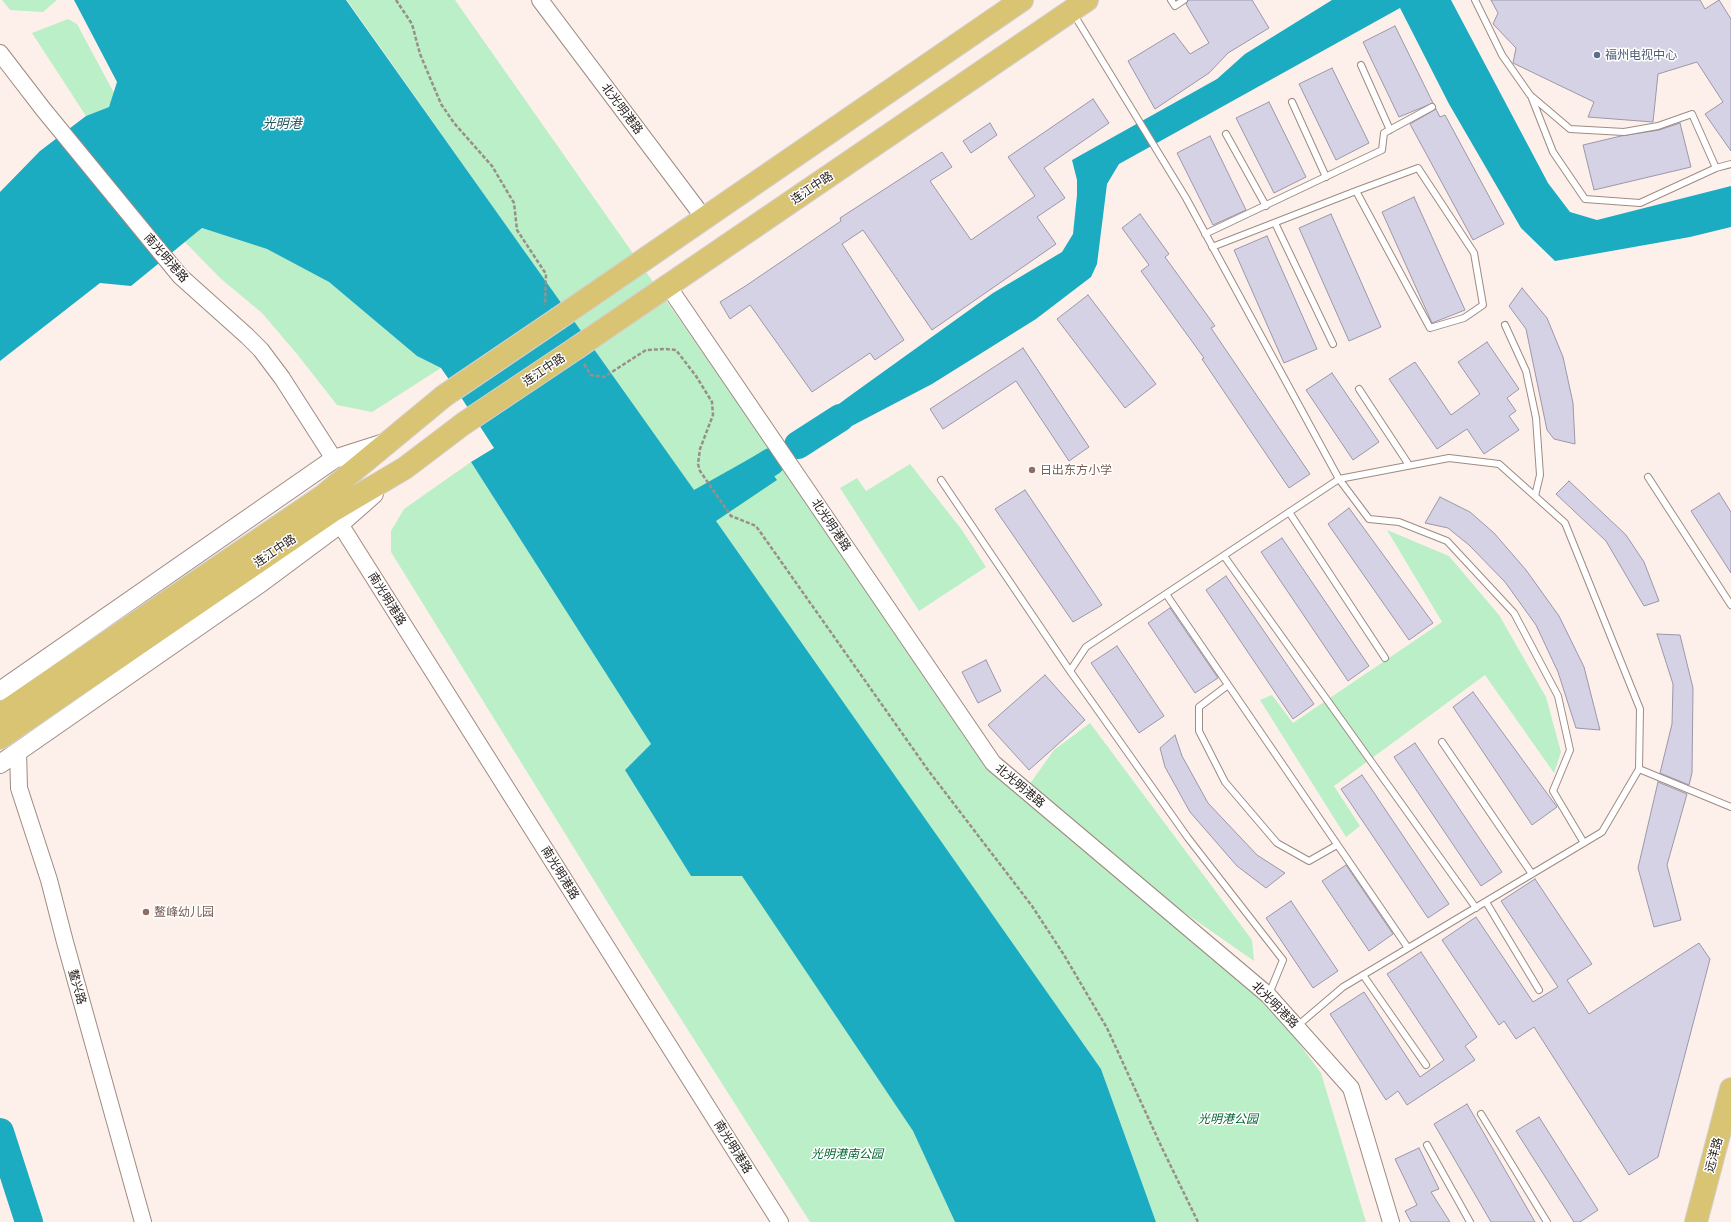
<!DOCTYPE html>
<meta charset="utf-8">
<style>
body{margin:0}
canvas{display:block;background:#fdf0ea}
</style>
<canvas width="1731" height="1222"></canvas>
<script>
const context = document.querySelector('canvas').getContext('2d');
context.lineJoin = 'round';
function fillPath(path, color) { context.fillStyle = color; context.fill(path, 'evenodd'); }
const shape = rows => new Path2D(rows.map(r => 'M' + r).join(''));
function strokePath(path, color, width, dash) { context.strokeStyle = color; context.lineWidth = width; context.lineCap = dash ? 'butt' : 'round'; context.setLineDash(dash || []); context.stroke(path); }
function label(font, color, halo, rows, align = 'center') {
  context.font = font + ' "Playfair Display","Noto Sans SC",serif'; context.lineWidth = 3; context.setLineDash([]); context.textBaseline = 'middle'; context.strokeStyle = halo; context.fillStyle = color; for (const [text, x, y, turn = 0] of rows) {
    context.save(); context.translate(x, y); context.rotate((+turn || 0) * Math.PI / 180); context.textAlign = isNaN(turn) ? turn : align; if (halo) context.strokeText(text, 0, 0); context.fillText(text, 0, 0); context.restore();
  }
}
fillPath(shape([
 [2,0,57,0,43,12,10,10],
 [347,0,455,0,762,437,991,772,1274,1010,1321,1073,1366,1222,1156,1222,1101,1069],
 [68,19,77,24,114,93,109,107,86,116,32,33],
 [202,228,267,249,329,282,417,356,441,368,372,412,337,405,297,354,262,313,220,278,185,242],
 [471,462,651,744,625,770,691,876,742,875,913,1131,955,1222,810,1222,634,945,391,552,391,531,404,509],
 [910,464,962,530,986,567,919,611,840,488,857,478,866,491],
 [1387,530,1449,556,1499,615,1546,697,1561,752,1554,773,1485,675,1334,786,1360,826,1346,837,1260,700,1272,695,1293,723,1442,622],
 [1090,723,1252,940,1254,961,1168,901,1029,785,1054,750]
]), '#baefc7');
fillPath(shape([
 [74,0,346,0,694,490,758,454,777,480,716,521,1101,1069,1156,1222,955,1222,913,1131,742,876,691,876,625,770,651,744,471,462,494,448,457,391,441,368,417,356,329,282,267,249,202,228,131,286,100,283,0,361,0,192,40,151,86,116,109,107,117,82],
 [1332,0,1451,0,1548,183,1570,212,1597,220,1731,186,1731,227,1690,237,1555,261,1521,228,1449,104,1400,8,1119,164,1107,184,1097,264,1091,277,1036,319,932,384,821,442,807,439,809,426,851,395,993,293,1062,252,1073,234,1077,195,1077,180,1072,160,1217,79,1245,54]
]), '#1cacc2');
strokePath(shape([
 [798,445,840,418],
 [733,486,771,462],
 [0,1132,29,1222]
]), '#1cacc2', 28);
const building = shape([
 [1188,0,1252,0,1269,28,1228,53,1209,73,1155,109,1128,61,1174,33,1190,54,1209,43,1186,4,1188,0],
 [1491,0,1700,0,1705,9,1719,0,1731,19,1731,151,1705,114,1723,102,1697,62,1658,74,1653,122,1588,117,1594,102,1513,63,1516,48,1493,24,1498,13,1491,0],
 [1395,26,1433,103,1399,117,1363,42,1395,26],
 [1332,68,1369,143,1336,160,1299,84,1332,68],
 [1093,99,1109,123,1044,168,1065,198,1037,217,1056,244,932,330,863,230,842,244,904,340,875,360,870,353,812,392,750,305,730,319,720,302,747,285,841,221,840,218,942,152,952,167,930,181,971,240,1035,196,1008,157,1093,99],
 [1269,102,1306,177,1274,193,1236,118,1269,102],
 [1436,109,1440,117,1445,115,1504,224,1473,240,1410,124,1436,109],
 [990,123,997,135,971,153,963,141,990,123],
 [1680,123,1691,167,1594,190,1583,145,1621,136,1659,130,1680,123],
 [1210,136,1246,210,1213,225,1177,153,1210,136],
 [1414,197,1465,310,1432,323,1382,212,1414,197],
 [1140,214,1169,254,1165,257,1215,326,1211,328,1310,474,1289,488,1202,359,1204,358,1141,271,1149,265,1122,228,1140,214],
 [1331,214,1381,327,1349,341,1299,228,1331,214],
 [1267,236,1317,349,1284,363,1234,250,1267,236],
 [1522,288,1547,318,1563,357,1573,403,1575,444,1554,439,1547,430,1526,329,1509,306,1522,288],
 [1088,295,1156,384,1125,408,1057,319,1088,295],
 [1487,342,1519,389,1507,398,1516,411,1509,416,1519,430,1484,454,1467,429,1437,449,1389,379,1415,362,1451,415,1480,394,1458,362,1487,342],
 [1023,348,1089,447,1069,461,1016,381,943,429,930,409,1023,348],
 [1332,373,1379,442,1353,460,1306,390,1332,373],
 [1569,481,1626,535,1644,562,1659,601,1644,606,1606,541,1556,494,1569,481],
 [1025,490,1102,605,1073,622,995,509,1025,490],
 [1719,493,1731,512,1731,573,1691,511,1719,493],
 [1440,497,1470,512,1494,533,1526,570,1559,616,1584,667,1600,730,1576,728,1558,672,1536,625,1505,582,1469,545,1448,528,1425,523,1440,497],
 [1349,508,1433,623,1409,640,1328,524,1349,508],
 [1282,538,1369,666,1348,681,1261,552,1282,538],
 [1226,576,1314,704,1293,719,1206,590,1226,576],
 [1170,608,1218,678,1195,693,1148,623,1170,608],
 [1657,634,1680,635,1693,688,1692,773,1689,785,1660,773,1672,724,1673,684,1657,634],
 [1117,646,1164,716,1139,733,1091,663,1117,646],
 [986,660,1001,691,978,703,962,672,986,660],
 [1045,675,1085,720,1029,770,988,725,1045,675],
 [1473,692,1557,807,1532,825,1453,707,1473,692],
 [1175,735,1182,756,1208,803,1257,855,1285,873,1266,888,1237,866,1190,812,1165,767,1160,748,1175,735],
 [1415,743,1502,872,1481,886,1394,757,1415,743],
 [1362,775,1449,904,1428,918,1341,789,1362,775],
 [1658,782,1687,794,1667,865,1681,920,1654,927,1638,868,1658,782],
 [1346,865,1393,934,1369,951,1322,881,1346,865],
 [1535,879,1592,964,1567,980,1589,1014,1699,943,1710,959,1658,1157,1629,1175,1534,1027,1516,1039,1504,1021,1499,1025,1442,940,1476,917,1533,1002,1558,987,1501,901,1535,879],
 [1291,901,1338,971,1313,988,1266,918,1291,901],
 [1421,952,1477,1037,1465,1046,1475,1060,1407,1105,1398,1091,1386,1100,1330,1014,1364,992,1420,1077,1444,1060,1387,974,1421,952],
 [1467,1104,1535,1222,1491,1222,1434,1124,1467,1104],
 [1539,1117,1598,1210,1580,1222,1574,1222,1516,1131,1539,1117],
 [1419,1148,1439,1189,1431,1192,1450,1222,1411,1222,1405,1211,1417,1205,1395,1159,1419,1148]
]);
fillPath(building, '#d6d2e6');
strokePath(building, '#9b97aa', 1);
const service = shape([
 [1171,0,1175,6,1184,0],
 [1475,0,1502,55,1530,95,1570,129,1624,132,1658,126,1692,114,1716,168,1731,164],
 [1073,13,1186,198,1339,479,1086,647,1070,671,1188,838,1283,960,1269,994],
 [1361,65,1390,130],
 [1531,96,1553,152,1585,199,1640,203,1716,168],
 [1292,102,1326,177],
 [1226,134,1266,206],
 [1275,223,1333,344],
 [1205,234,1382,150,1384,133,1432,107],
 [1212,247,1356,191,1418,168,1474,253,1483,305,1464,318,1430,328,1356,191],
 [1505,325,1526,371,1536,418,1540,475,1535,496],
 [1359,389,1409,465],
 [1648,477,1731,605],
 [941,480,1070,671],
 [1289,512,1385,658],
 [1224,556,1476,908],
 [1166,594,1408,948],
 [1228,685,1199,707,1199,731,1225,782,1277,843,1309,861,1337,845],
 [1442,742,1532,874],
 [1584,843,1553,791,1570,750,1558,696,1514,613,1447,541,1399,522,1369,519,1339,479,1449,458,1499,464,1565,523,1640,709,1639,769,1731,807],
 [1486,902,1539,990],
 [1363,975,1426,1065],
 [1296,1027,1343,987,1602,832,1639,769],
 [1481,1114,1547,1222],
 [1427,1145,1470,1222]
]);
const tertiary = shape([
 [540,0,704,218],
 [0,53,43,109,180,276,247,336,261,350,282,378,334,459],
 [668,286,993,763,1268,995,1351,1088,1391,1222],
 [340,524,780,1222],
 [18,751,19,788,49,880,65,942,143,1222]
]);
const secondary = shape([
 [0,691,334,459,384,443],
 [0,764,262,582,340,524,374,494]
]);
const trunk = shape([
 [559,318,1022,0],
 [578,347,1087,0],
 [0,715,323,496,444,396],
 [0,738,334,510,405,468,463,424],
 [1696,1222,1731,1089]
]);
strokePath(service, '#9f8b82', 8);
strokePath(tertiary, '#9f8b82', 18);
strokePath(secondary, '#9f8b82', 20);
strokePath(trunk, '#d3d1d1', 24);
strokePath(shape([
 [396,0,412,24,420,54,441,104,454,123,492,166,514,203,517,230,546,274,545,305],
 [584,364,591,375,604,377,646,350,666,349,676,350,696,376,712,402,713,415,700,449,698,464,700,471,731,516,756,526,928,770,1032,906,1064,955,1107,1028,1162,1148,1198,1222]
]), '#998f8a', 2.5, [4, 2]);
strokePath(service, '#fff', 6);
strokePath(tertiary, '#fff', 16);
strokePath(secondary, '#fff', 18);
strokePath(trunk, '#d8c472', 22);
const trunkBridge = shape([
 [444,396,559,318],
 [463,424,578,347]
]);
strokePath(trunkBridge, '#d3d1d1', 24, []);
strokePath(trunkBridge, '#d8c472', 22);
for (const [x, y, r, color] of [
 [1597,55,4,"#5c6f8a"],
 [1032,470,4,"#8d6e63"],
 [146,912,4,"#8d6e63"]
]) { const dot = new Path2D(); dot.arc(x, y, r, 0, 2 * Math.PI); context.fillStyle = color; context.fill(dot); strokePath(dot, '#fff', 1.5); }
label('12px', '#4e5e75', '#fff', [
 ["福州电视中心",1605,55]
], 'left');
label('12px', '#221a17', '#fff', [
 ["北光明港路",622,109,53],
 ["连江中路",812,188,-34],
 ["南光明港路",166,258,49],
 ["连江中路",544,370,-34],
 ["北光明港路",831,525,56],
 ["连江中路",275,551,-34],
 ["南光明港路",387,599,58],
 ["北光明港路",1020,786,40],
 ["南光明港路",560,873,58],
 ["鳌兴路",77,987,74],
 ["北光明港路",1275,1005,45],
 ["南光明港路",733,1147,58],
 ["远洋路",1714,1155,-75]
]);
label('12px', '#785e54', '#fff', [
 ["日出东方小学",1040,470],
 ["鳌峰幼儿园",154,912]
], 'left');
label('italic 12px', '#046632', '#fff', [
 ["光明港公园",1228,1119],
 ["光明港南公园",847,1154]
]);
label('italic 13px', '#245962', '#fff', [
 ["光明港",282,124]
]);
</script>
